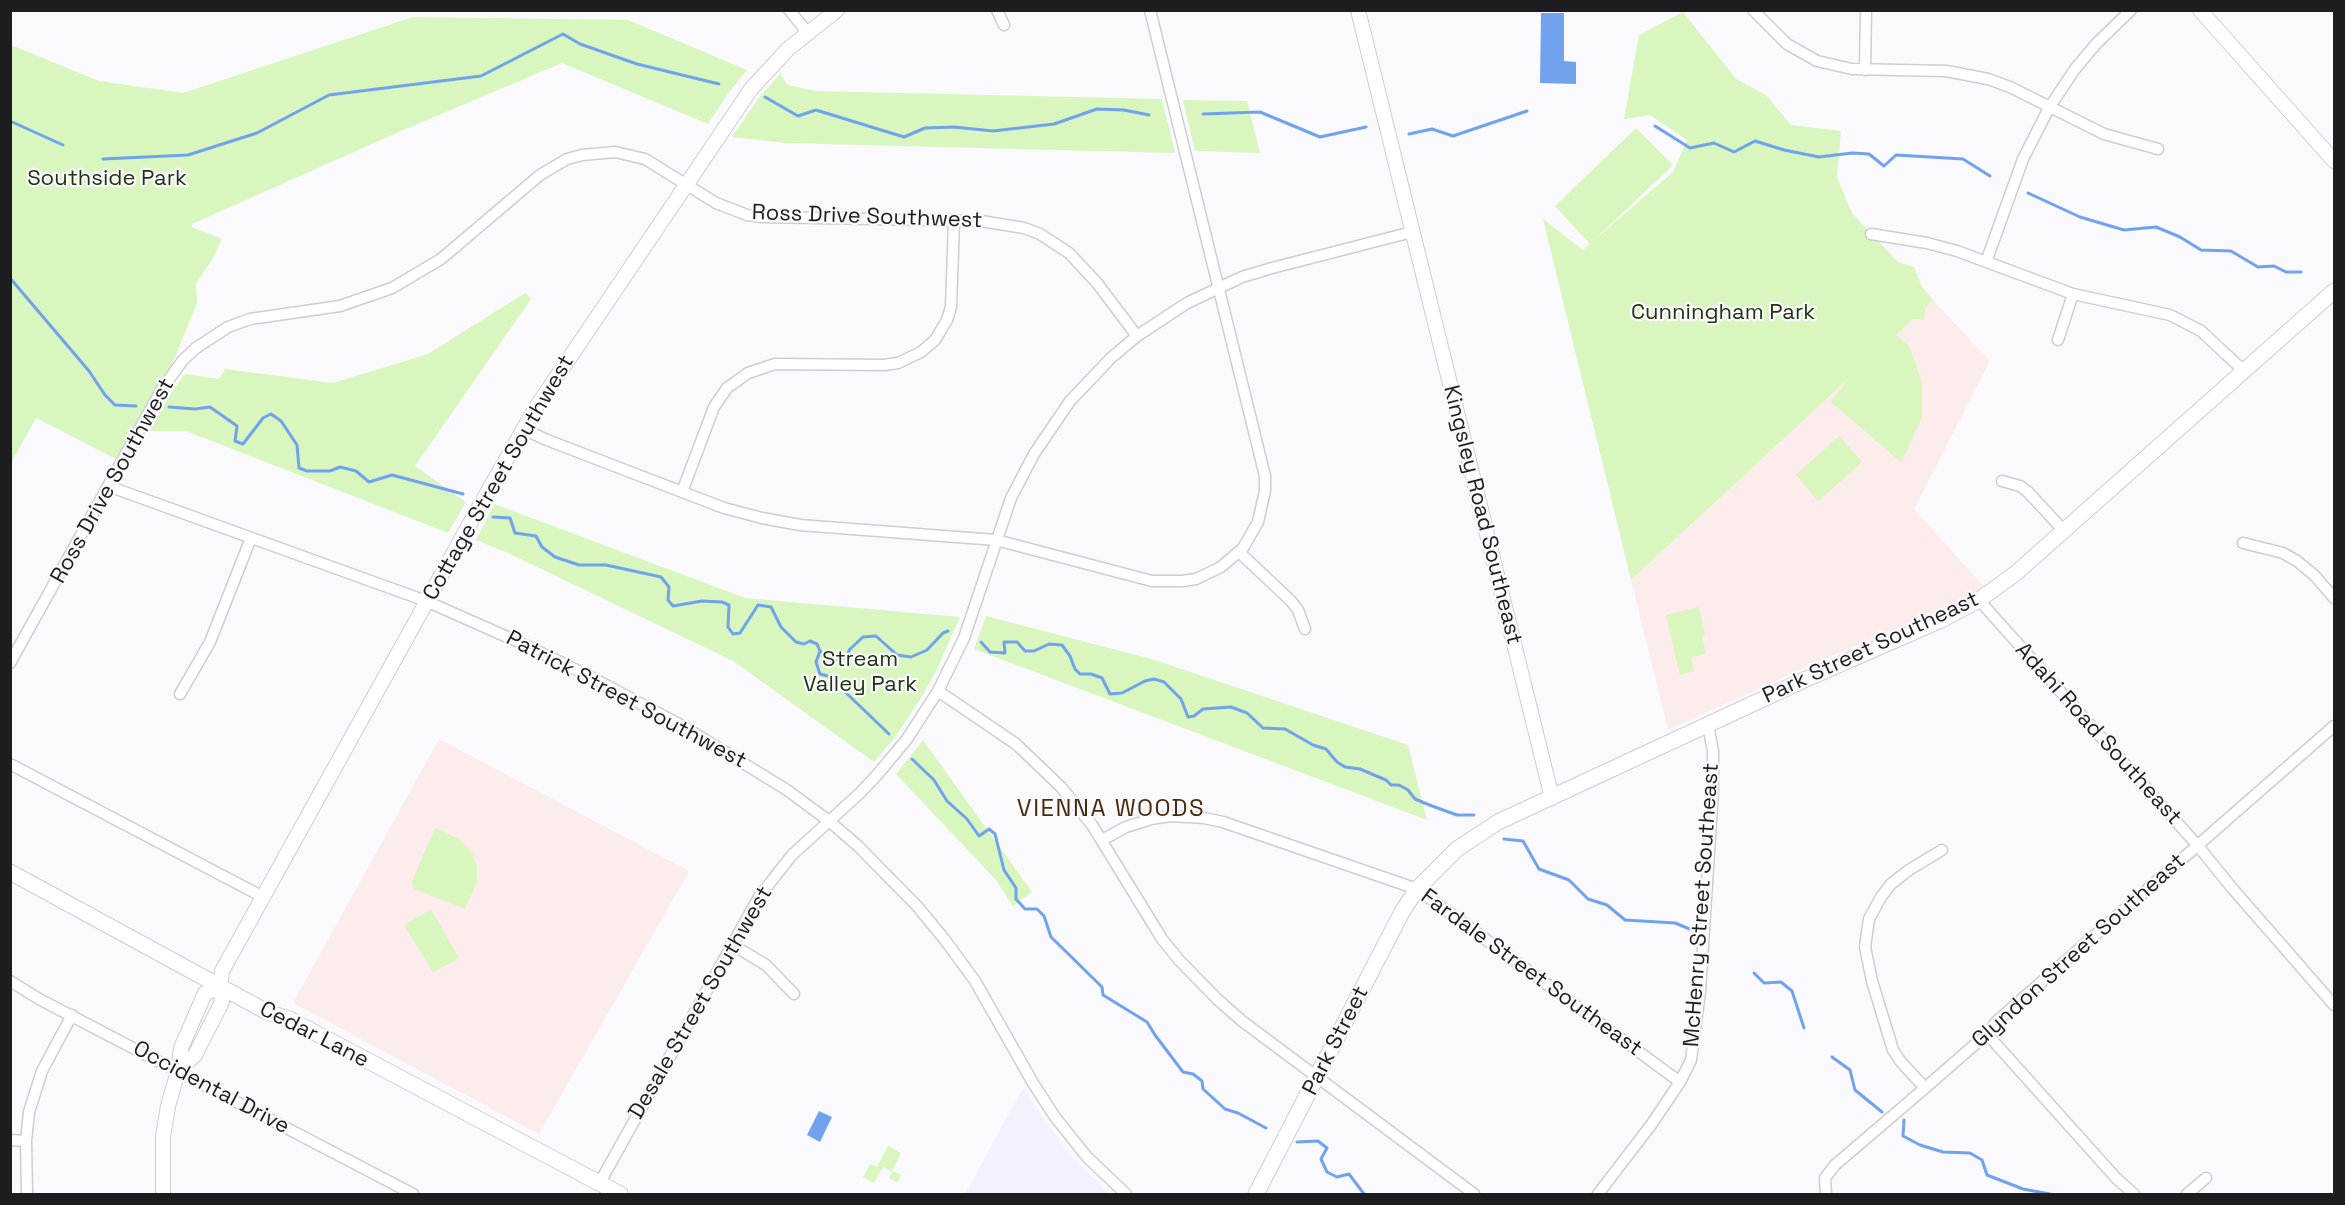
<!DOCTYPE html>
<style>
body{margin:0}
#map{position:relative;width:2345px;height:1205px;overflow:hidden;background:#fafafe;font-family:"Space Grotesk",sans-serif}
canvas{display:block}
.frame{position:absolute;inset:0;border:12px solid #1d1d1f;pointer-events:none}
</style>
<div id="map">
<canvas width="2345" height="1205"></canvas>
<div class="frame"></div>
</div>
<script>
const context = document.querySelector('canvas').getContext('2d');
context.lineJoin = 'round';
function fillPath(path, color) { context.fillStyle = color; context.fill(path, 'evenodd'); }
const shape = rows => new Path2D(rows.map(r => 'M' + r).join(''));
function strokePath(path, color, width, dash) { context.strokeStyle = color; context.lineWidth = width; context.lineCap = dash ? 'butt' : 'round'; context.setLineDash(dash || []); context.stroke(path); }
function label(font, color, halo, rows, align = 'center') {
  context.font = font + ' "Space Grotesk",sans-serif'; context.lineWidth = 4.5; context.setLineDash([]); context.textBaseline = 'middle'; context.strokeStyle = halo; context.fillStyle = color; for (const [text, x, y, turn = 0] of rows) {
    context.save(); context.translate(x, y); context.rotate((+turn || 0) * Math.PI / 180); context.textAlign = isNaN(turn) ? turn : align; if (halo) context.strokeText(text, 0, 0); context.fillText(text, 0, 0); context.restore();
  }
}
fillPath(shape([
 [1023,1088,1069,1153,1109,1194,965,1194]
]), '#f2f1fd');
fillPath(shape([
 [1933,300,1990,361,1914,509,1985,588,1981,593,1810,665,1668,730,1631,580],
 [439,739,689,871,539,1134,293,1003]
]), '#fceceb');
fillPath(shape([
 [1683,12,1736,79,1766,95,1791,125,1841,131,1837,177,1852,213,1898,262,1914,267,1922,287,1933,300,1925,308,1924,320,1913,319,1896,335,1909,346,1922,382,1922,418,1901,462,1831,402,1848,379,1631,580,1543,219,1583,250,1590,244,1555,206,1636,128,1673,165,1593,241,1673,172,1687,140,1650,115,1624,119,1639,35],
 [413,17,628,20,747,70,727,95,708,124,562,63,401,131,192,224,192,227,222,239,212,260,196,283,197,303,162,389,122,462,36,418,11,463,11,45,99,81,183,93],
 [780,74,788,85,815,91,1162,99,1175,153,785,143,732,137,758,99],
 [1183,100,1247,101,1260,153,1195,151],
 [525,293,531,299,415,466,466,502,448,533,186,431,150,431,171,393,185,374,219,379,225,369,333,383,428,354],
 [1839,436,1862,462,1818,501,1796,475],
 [494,504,745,598,960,617,937,669,923,695,893,740,874,762,733,661,508,553,476,540],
 [1699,607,1705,635,1702,636,1706,654,1691,657,1694,671,1680,675,1666,615],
 [986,616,1155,660,1408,745,1427,820,974,649],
 [923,740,1032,892,1013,906,996,880,896,774],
 [435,828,459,839,471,851,477,866,477,882,465,909,414,889,412,881],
 [431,909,459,958,433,972,404,925],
 [888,1146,901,1153,892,1171,901,1175,897,1183,889,1178,892,1172,883,1167,874,1183,863,1177,870,1164,877,1167]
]), '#d8f6be');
fillPath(shape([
 [1541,13,1564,13,1564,61,1576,62,1576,84,1540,83],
 [819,1111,832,1117,820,1142,807,1135]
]), '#71a2ed');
strokePath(shape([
 [765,97,798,116,816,110,904,137,925,128,954,127,993,131,1054,124,1097,109,1124,110,1149,115],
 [1203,114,1260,112,1320,137,1366,127],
 [10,121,63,145],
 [1655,126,1690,148,1714,143,1734,152,1755,141,1784,150,1819,157,1852,153,1869,154,1884,166,1896,155,1963,159,1990,176],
 [1409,134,1432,129,1453,136,1527,111],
 [103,159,188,155,257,133,329,95,481,76,563,34,580,44,637,64,719,84],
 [2028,193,2080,217,2124,230,2156,227,2180,237,2201,250,2231,251,2258,267,2274,266,2286,272,2301,272],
 [10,278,89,371,105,395,115,405,136,406],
 [169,407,195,409,210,407,237,426,235,441,243,444,263,418,271,414,281,421,297,445,299,468,307,471,330,471,340,467,356,471,369,482,392,475,463,494],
 [493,517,510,518,515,533,536,536,542,547,555,557,579,565,606,565,661,577,669,587,668,600,673,606,702,601,722,602,729,605,728,627,733,634,740,633,758,605,771,607,781,627,796,642,804,644,810,641,817,644,820,651,835,661,846,657,850,649,863,637,876,636,897,655,911,657,927,650,943,633,948,631],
 [981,642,990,652,1005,653,1004,642,1017,642,1025,651,1034,651,1049,644,1062,645,1070,656,1075,669,1080,674,1091,674,1102,678,1110,694,1122,693,1145,681,1154,679,1164,682,1181,699,1188,717,1194,716,1203,709,1231,707,1247,713,1263,728,1285,729,1313,745,1326,749,1337,762,1345,767,1360,769,1386,780,1391,785,1399,785,1408,790,1415,799,1432,806,1457,815,1474,815],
 [820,651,816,662,820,674,836,678,841,688,889,734],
 [912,759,934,780,947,801,967,819,979,836,989,829,995,834,1004,870,1016,888,1016,899,1025,909,1037,909,1044,916,1051,937,1102,987,1103,995,1147,1022,1155,1035,1183,1072,1193,1074,1202,1081,1203,1089,1225,1109,1238,1113,1266,1128],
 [1504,839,1523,841,1539,869,1569,880,1588,899,1607,905,1625,920,1675,923,1692,930],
 [1754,973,1764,983,1781,982,1792,991,1804,1028],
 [1832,1057,1850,1070,1855,1090,1882,1112],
 [1904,1120,1903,1136,1920,1145,1943,1152,1970,1153,1982,1160,1987,1175,2023,1189,2050,1194],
 [1297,1142,1318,1141,1327,1148,1321,1159,1327,1172,1337,1177,1349,1174,1364,1194]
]), '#71a2ed', 3);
const minor = shape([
 [789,10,807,32],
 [997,10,1004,25],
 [1753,10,1787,44,1817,61,1852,69,1946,71,1988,79,2010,87,2104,134,2158,149],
 [1865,70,1866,10],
 [1871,234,1927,243,1957,251,2073,294,2170,315,2201,331,2244,371],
 [1986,262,2023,159,2049,108,2075,69,2096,44,2131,10],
 [2058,340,2073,294],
 [523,429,547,440,724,508,762,518,800,525,996,540,1152,581,1182,581,1196,579,1221,567,1243,548,1258,522,1265,491,1265,476,1150,10],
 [2002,481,2020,486,2028,492,2064,531],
 [108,486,426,601,523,644,589,676,686,728,787,790,829,821,858,846,917,906,945,940,975,981,1033,1083,1055,1117,1087,1157,1126,1194],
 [682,492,714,407,727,388,748,373,775,364,884,365,898,363,921,352,935,340,947,320,951,307,954,221],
 [2243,543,2283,553,2297,561,2314,575,2334,598],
 [1239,552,1291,601,1298,610,1305,629],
 [1979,600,2198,846,2232,888,2334,1005],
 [10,663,162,389,183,360,196,348,228,327,250,319,340,306,392,288,441,259,540,175,567,159,582,155,615,152,645,159,716,203,747,215,762,217,981,221,1024,228,1040,234,1069,253,1097,283,1137,336],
 [938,691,1016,744,1061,787,1092,825,1162,939,1179,960,1217,999,1242,1021,1474,1194],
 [180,694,210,642,251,538],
 [10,764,263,897],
 [1102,840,1126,827,1151,819,1171,816,1204,818,1223,822,1417,889,1680,1082],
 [731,944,766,965,794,994],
 [10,981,39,999,413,1194],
 [1987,1034,2116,1178,2134,1194],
 [1925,1088,1901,1062,1893,1050,1872,981,1865,947,1869,919,1881,897,1891,884,1909,870,1942,850],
 [10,1140,26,1141],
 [599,1184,759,897,792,855,860,793,877,775,907,739,938,691,964,638,1011,498,1034,454,1070,401,1111,358,1137,336,1187,303,1242,277,1272,268,1412,232],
 [27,1194,26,1141,29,1112,42,1071,72,1015],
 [1598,1194,1651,1125,1680,1082,1691,1060,1700,992,1713,790,1713,751,1708,725],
 [1826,1194,1825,1178,1835,1165,1925,1088,1987,1034,1997,1021,2334,726],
 [2187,1194,2206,1178]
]);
const tertiary = shape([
 [1358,10,1552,798],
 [2200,10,2334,161],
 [178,1071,195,1055,222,1002,220,987,222,971,478,509,535,409,751,89,788,49,837,10],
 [163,1194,163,1137,168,1106,178,1071,181,1048,205,993,220,987]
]);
const secondary = shape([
 [10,872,267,1012,289,1019,620,1194],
 [1256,1194,1402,912,1417,889,1457,849,1498,822,1804,680,1939,621,1979,600,2016,573,2334,291]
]);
strokePath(minor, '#ceced2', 13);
strokePath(tertiary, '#ceced2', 16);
strokePath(secondary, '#ceced2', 17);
strokePath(minor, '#fff', 10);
strokePath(tertiary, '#fff', 14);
strokePath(secondary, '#fff', 15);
label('22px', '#223310', '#fafafe', [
 ["Southside Park",107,179],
 ["Cunningham Park",1723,313],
 ["Stream",860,660],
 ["Valley Park",860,685]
]);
label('22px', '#1d1d1f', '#fafafe', [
 ["Ross Drive Southwest",867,217,2],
 ["Cottage Street Southwest",499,478,-60],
 ["Ross Drive Southwest",113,481,-61],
 ["Kingsley Road Southeast",1482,515,76],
 ["Park Street Southeast",1871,648,-25],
 ["Patrick Street Southwest",626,700,28],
 ["Adahi Road Southeast",2098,734,48],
 ["McHenry Street Southeast",1702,905,-86],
 ["Glyndon Street Southeast",2079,951,-42],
 ["Fardale Street Southeast",1531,973,36],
 ["Desale Street Southwest",701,1003,-60],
 ["Cedar Lane",314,1035,27],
 ["Park Street",1336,1041,-63],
 ["Occidental Drive",211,1088,28]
]);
context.letterSpacing = '1.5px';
label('24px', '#482b0d', '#fafafe', [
 ["VIENNA WOODS",1111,809]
]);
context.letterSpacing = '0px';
</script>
